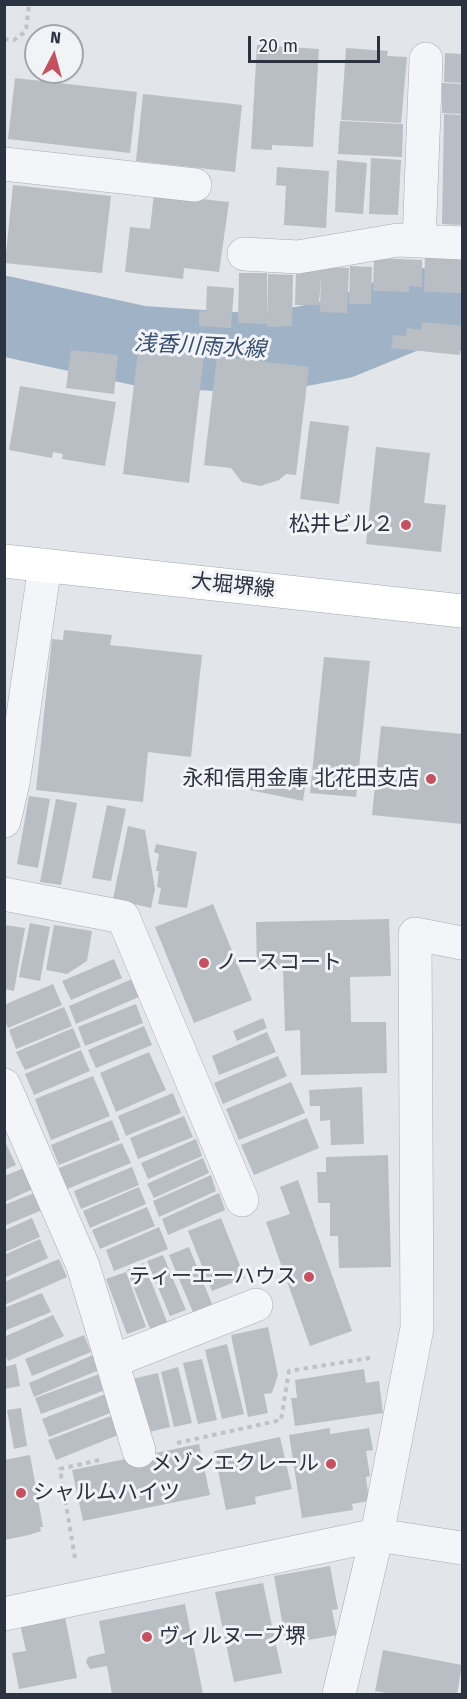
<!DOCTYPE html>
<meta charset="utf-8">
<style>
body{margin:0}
#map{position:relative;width:467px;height:1699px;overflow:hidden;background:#e2e5e9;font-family:"Fira Sans",sans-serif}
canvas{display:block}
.frame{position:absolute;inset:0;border:6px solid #2b3240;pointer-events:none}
.north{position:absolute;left:24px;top:24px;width:60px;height:60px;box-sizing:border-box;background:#f1f3f7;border:2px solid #a2a6ae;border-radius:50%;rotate:6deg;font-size:16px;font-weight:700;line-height:24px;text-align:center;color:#2b3240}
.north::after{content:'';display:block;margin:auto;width:21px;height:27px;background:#c45160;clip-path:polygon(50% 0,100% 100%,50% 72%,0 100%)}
.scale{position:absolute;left:248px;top:36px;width:132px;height:27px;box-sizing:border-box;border:3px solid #2b3240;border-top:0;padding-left:8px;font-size:18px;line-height:21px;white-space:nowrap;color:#2b3240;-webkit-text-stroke:4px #f1f3f7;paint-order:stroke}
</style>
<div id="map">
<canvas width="467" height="1699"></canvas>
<div class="frame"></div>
<div class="north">N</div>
<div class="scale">20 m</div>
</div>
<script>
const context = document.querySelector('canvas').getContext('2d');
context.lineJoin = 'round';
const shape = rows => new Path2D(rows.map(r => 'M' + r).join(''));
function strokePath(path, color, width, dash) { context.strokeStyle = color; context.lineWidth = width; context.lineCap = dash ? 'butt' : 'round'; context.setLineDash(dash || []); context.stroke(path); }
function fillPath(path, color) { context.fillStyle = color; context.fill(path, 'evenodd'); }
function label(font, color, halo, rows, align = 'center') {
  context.font = font + ' "Fira Sans","Noto Sans JP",sans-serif'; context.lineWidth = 6; context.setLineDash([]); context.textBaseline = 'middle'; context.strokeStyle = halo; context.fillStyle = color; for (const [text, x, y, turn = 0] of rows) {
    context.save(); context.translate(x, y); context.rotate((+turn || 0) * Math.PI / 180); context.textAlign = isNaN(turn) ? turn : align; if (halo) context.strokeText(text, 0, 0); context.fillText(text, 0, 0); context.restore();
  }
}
strokePath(shape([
 [4,316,141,346,262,354,340,339,416,308,462,311]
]), '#a0b2c6', 80);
fillPath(shape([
 [257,45,319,49,313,147,272,145,272,150,251,149],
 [346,48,388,51,387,56,407,57,401,123,341,120],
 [445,53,462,54,462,83,444,82],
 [15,78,137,92,130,153,8,139],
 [442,83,462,84,462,114,442,113],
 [143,94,242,105,235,172,136,161],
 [444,114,462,115,462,225,442,224],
 [340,121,403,124,402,157,338,154],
 [371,158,401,160,398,215,369,214],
 [337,160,367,163,363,214,335,212],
 [277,167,329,171,326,228,284,225,286,186,276,185],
 [13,185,111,196,102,273,5,263],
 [154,194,229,202,219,272,184,268,183,279,125,272,130,227,150,229],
 [425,255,462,256,462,293,424,292],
 [374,258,422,260,422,287,409,286,409,292,373,291],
 [350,266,372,267,371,304,349,304],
 [321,267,349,268,347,313,320,312,321,275,319,305,295,305,296,271],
 [239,273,267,273,267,324,238,323],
 [268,274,293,275,292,326,267,327],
 [207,286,234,288,231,328,199,326,199,311,206,311],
 [422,322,462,326,460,355,391,348,393,335,406,336,407,328,421,330],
 [71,350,118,355,114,394,66,388],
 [165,351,204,356,189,483,123,474,138,352,165,355],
 [217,356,309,367,296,475,286,474,279,480,260,486,242,482,231,468,204,465],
 [20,386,116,402,105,466,62,459,63,454,53,452,52,458,9,450],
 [310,421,349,426,339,504,300,499],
 [376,447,430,453,424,503,446,505,441,552,366,544],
 [64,630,112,635,110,645,202,655,191,757,148,752,143,802,36,790,52,639,63,640],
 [324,657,370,661,356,797,310,793],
 [381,726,462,734,462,824,372,815],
 [243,775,305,787,303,801,240,788],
 [29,796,50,799,38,868,17,864],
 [56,799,77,803,61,885,40,882],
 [107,805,126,809,111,881,92,878],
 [128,826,145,830,155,889,151,908,113,899],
 [156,844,197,852,187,908,158,904,161,888,157,887,159,871,156,871,159,854,154,852],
 [213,904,252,1000,194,1023,155,927],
 [389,919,391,976,350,977,351,1022,386,1022,387,1073,301,1075,300,1030,285,1031,283,969,257,970,256,922],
 [30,923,50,927,40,981,19,977],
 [4,925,25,928,14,991,4,989],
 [54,925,92,931,87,961,67,974,46,970],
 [114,959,122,978,71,1000,62,981],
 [132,979,139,997,76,1024,69,1006],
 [53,984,62,1005,8,1028,4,1019,4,1005],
 [136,1004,143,1023,85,1046,78,1027],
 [64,1007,72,1026,16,1049,9,1030],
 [263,1018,267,1028,237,1041,233,1031],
 [144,1026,152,1045,96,1068,88,1050],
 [73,1028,81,1047,25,1070,16,1052],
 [267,1032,276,1052,219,1075,212,1056],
 [81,1050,90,1071,34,1095,25,1074],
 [149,1052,166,1090,116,1112,100,1073],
 [278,1056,287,1076,223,1104,214,1083],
 [93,1076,110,1116,51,1140,35,1099],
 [291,1082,305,1113,239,1140,226,1109],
 [362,1087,364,1144,331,1145,330,1120,320,1121,320,1106,310,1106,309,1090],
 [173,1093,181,1113,126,1136,118,1116],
 [184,1116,193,1137,138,1159,130,1138],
 [307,1118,319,1148,254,1175,241,1145],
 [112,1120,120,1140,59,1165,51,1145],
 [4,1139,16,1165,4,1170],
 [196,1139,202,1156,148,1179,141,1163],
 [122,1143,131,1163,67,1189,59,1168],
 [388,1155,391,1267,339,1268,338,1236,330,1236,330,1203,318,1203,317,1172,326,1172,326,1157],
 [203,1158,209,1173,154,1198,147,1184],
 [132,1167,139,1185,81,1209,74,1191],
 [24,1168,33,1189,4,1202,4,1176],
 [211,1175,216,1191,159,1217,153,1201],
 [298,1180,352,1331,310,1346,266,1222,290,1214,280,1187],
 [139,1187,146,1204,90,1228,83,1211],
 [34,1193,42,1210,4,1226,4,1205],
 [219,1193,225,1210,168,1235,162,1219],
 [147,1207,155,1226,100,1249,92,1230],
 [32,1218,40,1237,5,1252,5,1230],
 [221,1218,245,1278,212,1291,188,1231],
 [159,1227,168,1249,114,1271,106,1250],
 [40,1239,48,1258,4,1278,4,1255],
 [189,1247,214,1309,195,1317,169,1255],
 [163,1255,186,1310,170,1316,147,1261],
 [59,1259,67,1277,4,1305,4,1282],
 [144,1263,169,1327,152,1334,127,1270],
 [126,1272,146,1327,127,1334,106,1279],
 [42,1293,51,1312,4,1331,4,1308],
 [53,1315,64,1336,8,1361,4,1352,4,1337],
 [268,1327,278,1375,272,1393,264,1394,268,1413,248,1417,231,1335],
 [84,1335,91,1352,32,1376,25,1359],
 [227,1344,244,1414,222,1419,205,1350],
 [93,1355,99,1370,34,1397,29,1383],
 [202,1359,217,1420,198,1424,183,1363],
 [16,1364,20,1386,4,1389,4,1367],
 [178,1367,192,1423,174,1427,161,1372],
 [364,1369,366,1383,379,1381,383,1413,295,1426,291,1398,297,1398,295,1380],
 [102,1373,108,1389,41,1414,35,1398],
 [158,1373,170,1427,145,1433,132,1379],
 [108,1393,115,1411,49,1437,42,1419],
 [21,1408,27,1446,14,1449,7,1410],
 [111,1416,118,1435,56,1460,48,1440],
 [330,1428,330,1434,369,1428,373,1450,366,1451,370,1476,366,1477,369,1501,352,1504,353,1510,302,1518,289,1435],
 [280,1437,292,1489,255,1497,256,1504,226,1510,214,1451],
 [199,1444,210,1495,83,1521,72,1470],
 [30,1455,43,1527,40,1527,41,1531,29,1535,4,1540,4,1460],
 [330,1566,338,1609,332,1610,337,1635,286,1644,274,1576],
 [263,1583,282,1673,234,1682,215,1592],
 [185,1604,203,1694,112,1694,107,1666,90,1669,86,1662,88,1657,105,1653,99,1621],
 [65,1617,77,1678,19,1689,12,1653,26,1651,20,1624],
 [383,1650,462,1665,457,1694,392,1694,375,1691]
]), '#b9bec5');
const minor = shape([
 [4,164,195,185],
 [419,241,426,59],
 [244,254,298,257,398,240,462,243],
 [4,821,13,783,45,565],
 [4,894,123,917,242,1200],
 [4,1085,83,1266,139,1451],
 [113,1361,256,1305],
 [4,1614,377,1535,462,1548],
 [339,1694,377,1535,417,1328,415,934,462,943]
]);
const major = shape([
 [4,561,462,611]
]);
strokePath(minor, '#a7acb3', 34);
strokePath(major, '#a2a9b4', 34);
strokePath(shape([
 [4,39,14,40,26,31,29,4],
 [177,1443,281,1420,289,1371,370,1358],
 [75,1558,60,1469,99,1460]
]), '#c0c2c8', 4, [4.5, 4.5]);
strokePath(minor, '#f4f5f8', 33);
strokePath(major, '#fff', 33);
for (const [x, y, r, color] of [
 [406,525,6,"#c45160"],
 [431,779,6,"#c45160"],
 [204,963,6,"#c45160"],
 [309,1277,6,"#c45160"],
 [331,1464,6,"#c45160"],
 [21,1493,6,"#c45160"],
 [147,1637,6,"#c45160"]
]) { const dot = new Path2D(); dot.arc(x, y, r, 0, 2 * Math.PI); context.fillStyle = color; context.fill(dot); strokePath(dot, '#f1f3f7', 2); }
label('21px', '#2b3240', '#f1f3f7', [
 ["松井ビル２",394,525],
 ["永和信用金庫 北花田支店",419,779],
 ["ノースコート",216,963,"left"],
 ["ティーエーハウス",297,1277],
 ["メゾンエクレール",319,1464],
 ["シャルムハイツ",33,1493,"left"],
 ["ヴィルヌーブ堺",159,1637,"left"]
], 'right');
label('21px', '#2b3240', '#f1f3f7', [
 ["大堀堺線",233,586,6]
]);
label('italic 22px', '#385070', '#f1f3f7', [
 ["浅香川雨水線",200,347,3]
]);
</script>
